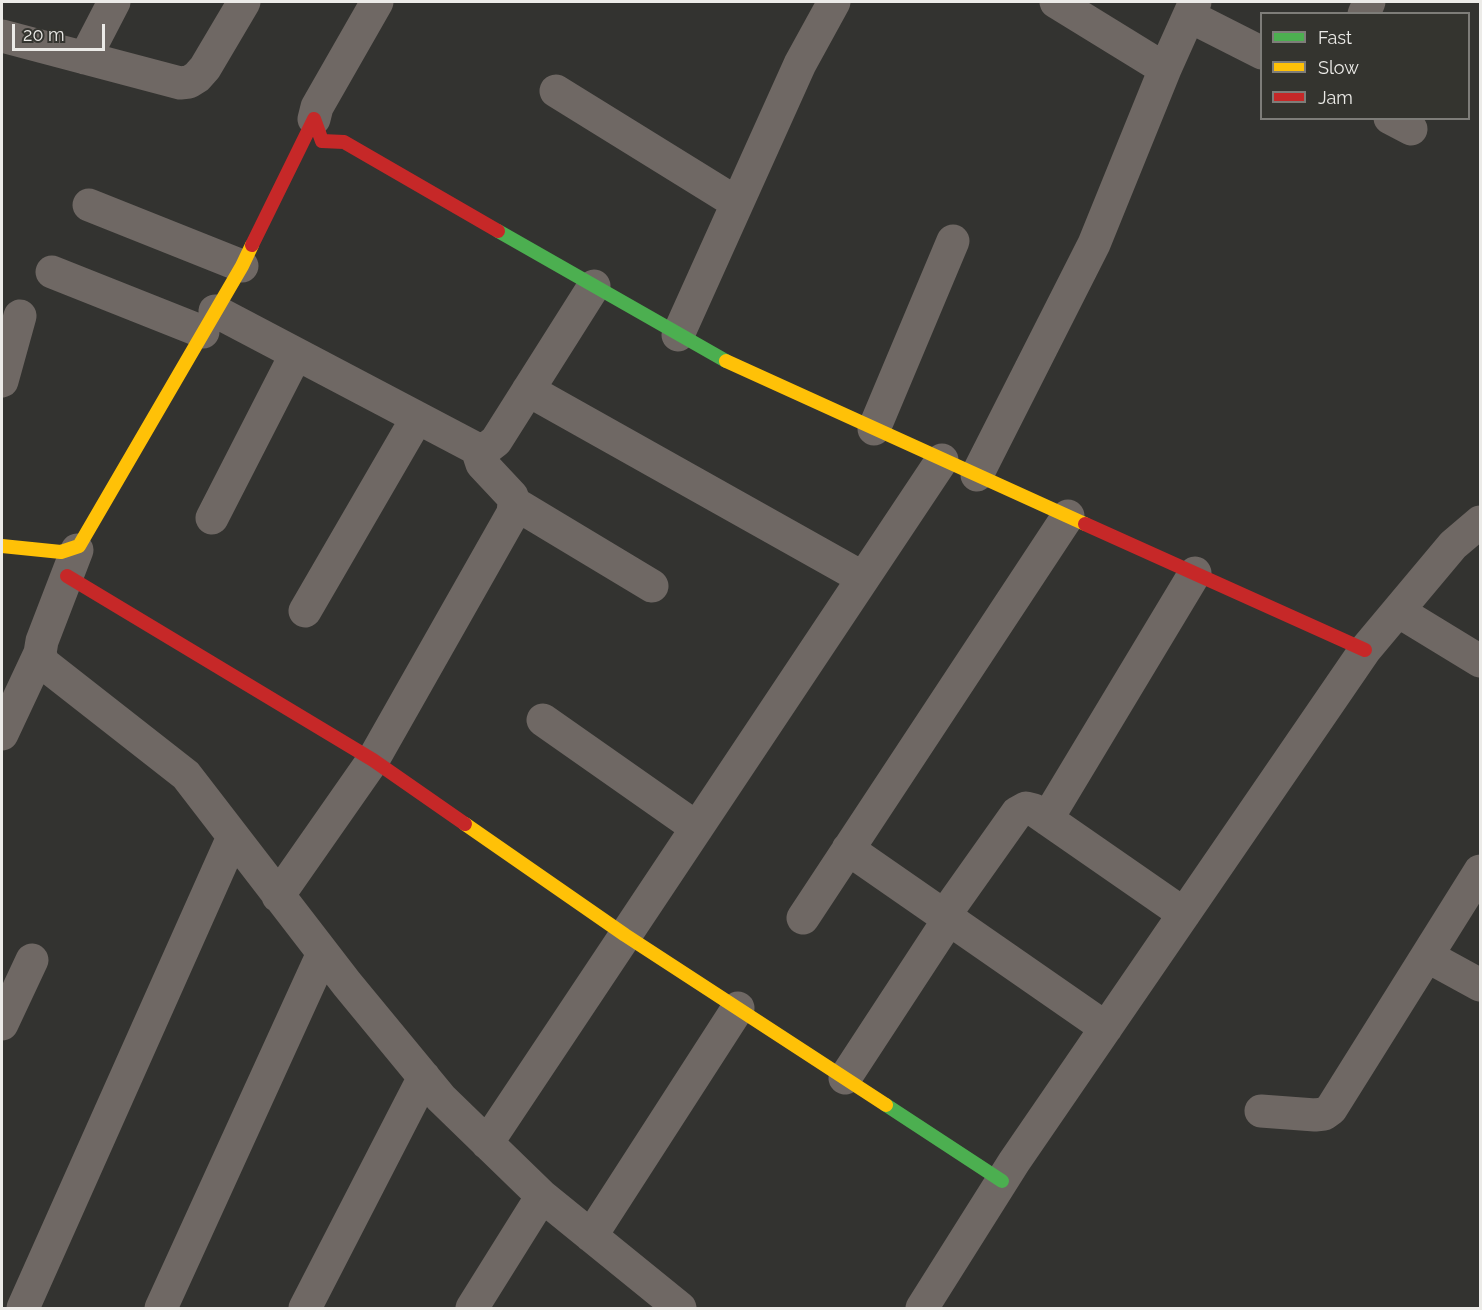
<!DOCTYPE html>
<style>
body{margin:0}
#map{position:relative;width:1482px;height:1310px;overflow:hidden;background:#333330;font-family:Raleway,sans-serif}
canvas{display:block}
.frame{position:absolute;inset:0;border:3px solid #ecebe8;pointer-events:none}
.legend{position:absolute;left:1260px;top:12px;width:210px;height:108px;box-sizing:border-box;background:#34342f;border:2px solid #7e7d79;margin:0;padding:8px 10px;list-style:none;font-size:18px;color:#ecebe8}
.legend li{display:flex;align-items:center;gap:12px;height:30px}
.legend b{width:30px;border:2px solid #7e7d79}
.scale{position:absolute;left:12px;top:24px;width:93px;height:27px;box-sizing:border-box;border:3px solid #ecebe8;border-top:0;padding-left:8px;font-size:18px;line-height:21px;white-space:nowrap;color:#ecebe8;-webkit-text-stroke:4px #34342f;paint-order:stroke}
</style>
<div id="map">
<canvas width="1482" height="1310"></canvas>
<div class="frame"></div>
<ul class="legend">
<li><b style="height:8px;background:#4caf50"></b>Fast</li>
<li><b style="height:8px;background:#ffc107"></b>Slow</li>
<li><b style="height:8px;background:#c62828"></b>Jam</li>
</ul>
<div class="scale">20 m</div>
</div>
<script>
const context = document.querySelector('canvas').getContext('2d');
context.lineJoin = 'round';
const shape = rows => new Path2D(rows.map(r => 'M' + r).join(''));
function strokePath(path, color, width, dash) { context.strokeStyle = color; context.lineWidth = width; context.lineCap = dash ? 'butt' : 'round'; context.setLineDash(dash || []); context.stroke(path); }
strokePath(shape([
 [1056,2,1165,69],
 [1364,14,1369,2],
 [1189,16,1262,53],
 [2,36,180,83,189,82,197,77,205,68,244,2],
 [85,58,114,2],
 [556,91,737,203],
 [1390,118,1411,129],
 [314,119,317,107,377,2],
 [89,205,242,266],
 [52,272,203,332],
 [215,311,477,449,487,448,496,441,594,286],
 [678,335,800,64,834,2],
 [2,381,20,316],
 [528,390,863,578],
 [874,429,953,241],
 [977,475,1094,244,1165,69,1195,2],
 [514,503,652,586],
 [212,518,296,354],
 [77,550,42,641,40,653,43,663,186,775,347,984,441,1098,542,1196,680,1308],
 [305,611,417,418],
 [1398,611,1480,661],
 [543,720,697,828],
 [2,734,40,653],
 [1047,819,1195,573],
 [848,849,1106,1028],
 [278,896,373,760,513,513,514,503,512,496,482,464,477,449],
 [944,916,1017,813,1026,808,1034,810,1184,914],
 [803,918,1068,516],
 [1427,956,1480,985],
 [2,1024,32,960],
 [845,1078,949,919],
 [1261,1111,1315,1115,1324,1114,1331,1109,1480,871],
 [487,1143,942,460],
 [591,1236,738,1008],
 [23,1308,233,837],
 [161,1308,323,953],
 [305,1308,424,1077],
 [472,1308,542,1196],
 [922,1308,1014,1162,1365,650,1453,545,1480,522]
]), '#6f6864', 33);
strokePath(shape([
 [498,231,726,361],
 [886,1105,1002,1181]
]), '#4caf50', 14);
strokePath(shape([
 [726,361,1085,524],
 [2,546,61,552,79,546,242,266,252,245],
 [465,824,625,935,886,1105]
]), '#ffc107', 14);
strokePath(shape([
 [252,245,314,119,322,141,344,142,498,231],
 [1085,524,1365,650],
 [67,576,373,760,465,824]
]), '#c62828', 14);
</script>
